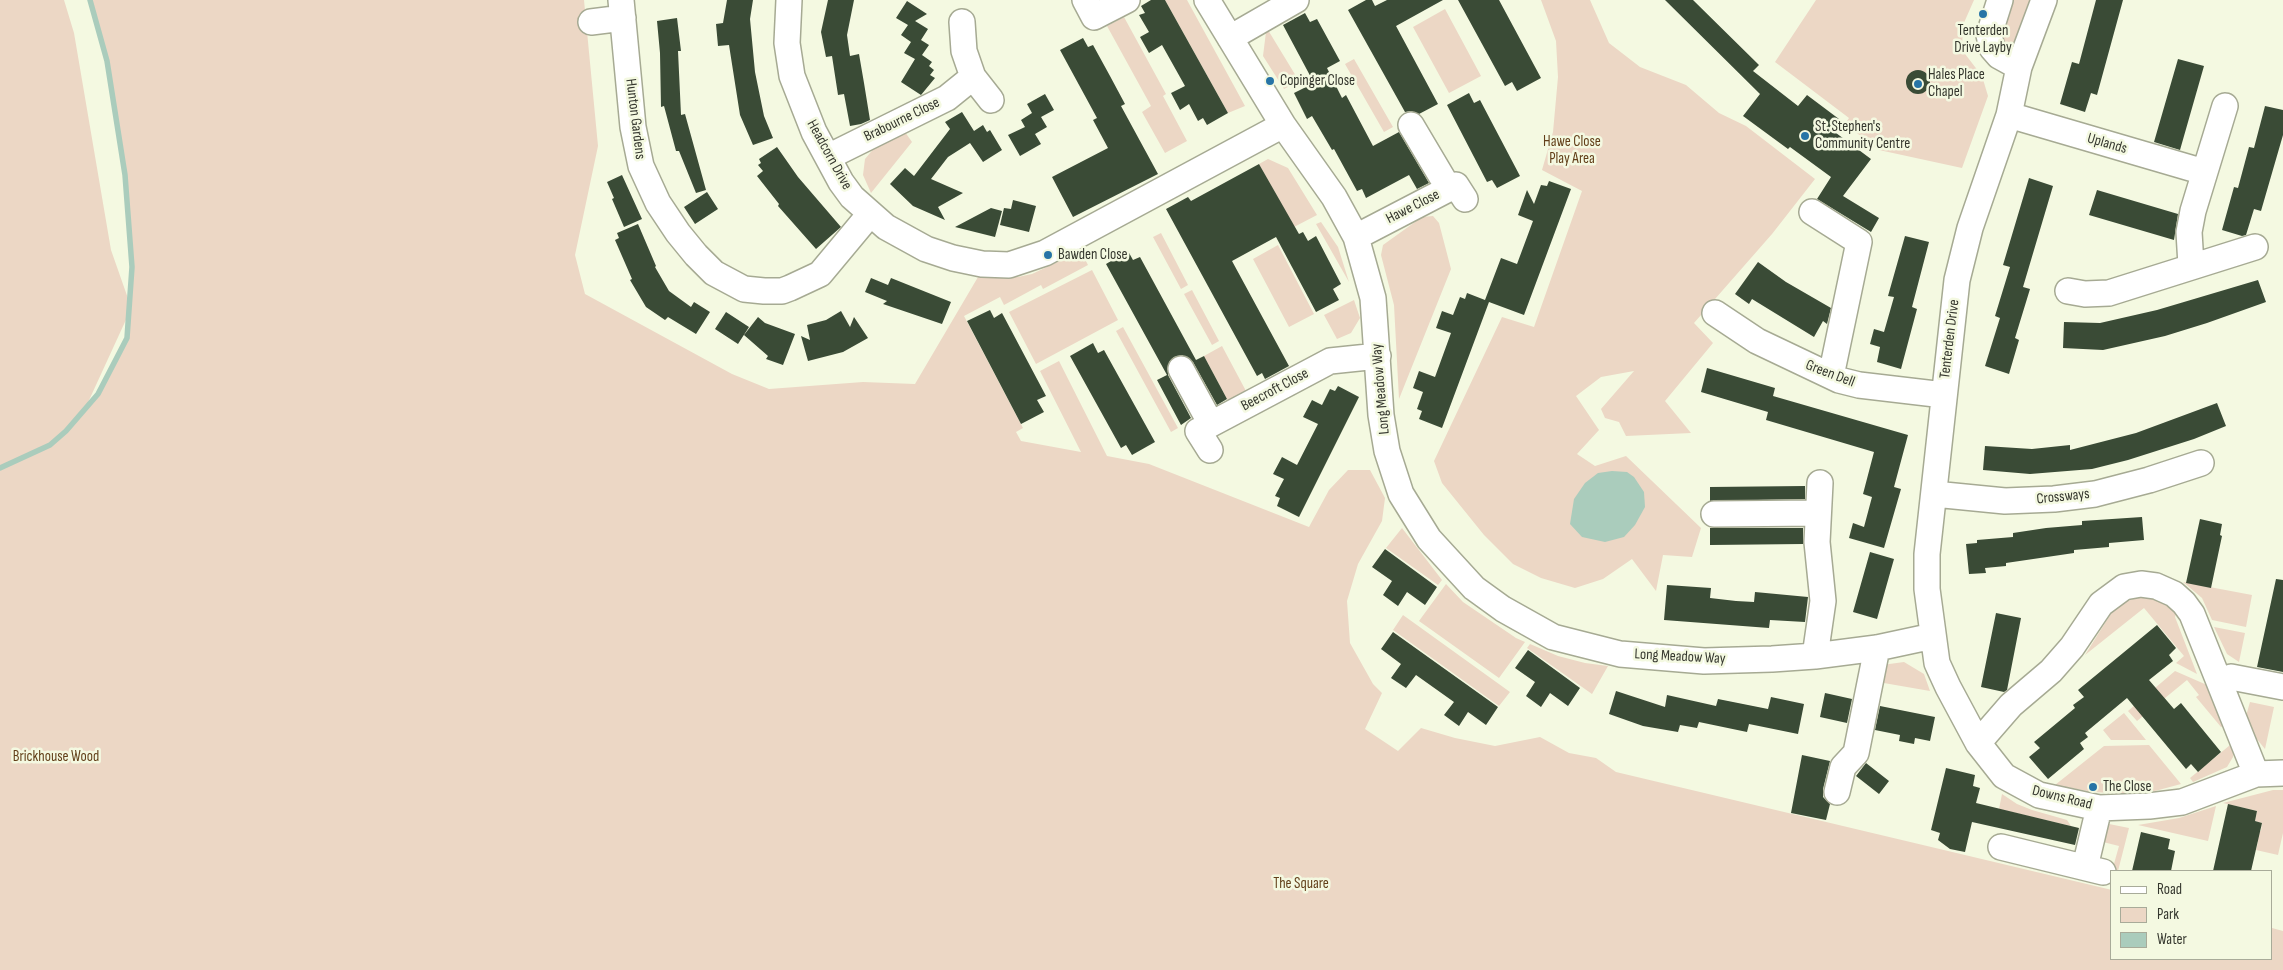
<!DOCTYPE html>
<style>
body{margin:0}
#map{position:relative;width:2283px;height:970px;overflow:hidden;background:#f4f9e1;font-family:"Sofia Sans Condensed",sans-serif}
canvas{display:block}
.legend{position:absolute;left:2110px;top:870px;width:162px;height:90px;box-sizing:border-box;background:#f4f9e1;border:1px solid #a8ab99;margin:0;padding:6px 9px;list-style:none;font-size:15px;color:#35372e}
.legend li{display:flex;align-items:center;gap:10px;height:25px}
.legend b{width:25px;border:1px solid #a8ab99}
</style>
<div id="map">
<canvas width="2283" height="970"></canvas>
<ul class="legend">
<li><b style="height:6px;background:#fff"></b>Road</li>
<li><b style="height:14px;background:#ecd7c5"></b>Park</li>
<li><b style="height:14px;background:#aaccbc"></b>Water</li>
</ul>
</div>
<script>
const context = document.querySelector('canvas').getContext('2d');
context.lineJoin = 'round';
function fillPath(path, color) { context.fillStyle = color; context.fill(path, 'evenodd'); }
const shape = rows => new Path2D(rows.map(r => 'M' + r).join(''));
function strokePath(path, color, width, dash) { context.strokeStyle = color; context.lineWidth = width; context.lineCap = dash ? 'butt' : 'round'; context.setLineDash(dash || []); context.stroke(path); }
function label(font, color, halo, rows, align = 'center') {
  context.font = font + ' "Sofia Sans Condensed",sans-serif'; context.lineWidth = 5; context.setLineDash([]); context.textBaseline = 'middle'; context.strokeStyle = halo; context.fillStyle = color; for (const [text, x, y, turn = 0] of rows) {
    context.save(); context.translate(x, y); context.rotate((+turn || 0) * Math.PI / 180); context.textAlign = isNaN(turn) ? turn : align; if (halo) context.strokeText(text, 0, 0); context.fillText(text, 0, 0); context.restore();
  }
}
fillPath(shape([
 [0,0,64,0,74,33,111,250,131,307,132,267,125,175,107,61,90,0,584,0,598,146,575,255,585,294,732,374,769,389,863,382,915,384,978,277,1018,277,1032,274,1081,251,1088,265,1043,289,1041,285,1004,305,1000,297,964,316,1023,428,1016,432,1021,441,1081,452,1040,371,1059,361,1107,456,1149,464,1309,527,1329,490,1348,470,1370,470,1385,498,1382,521,1358,564,1347,601,1350,643,1373,684,1382,693,1365,729,1398,751,1421,728,1455,738,1495,746,1540,737,1569,753,1596,758,1616,772,2112,890,2112,959,2272,959,2272,928,2283,931,2283,970,0,970],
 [130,311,127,338,98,394,85,409],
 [1165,0,1187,0,1245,106,1228,113],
 [1541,0,1590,0,1609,43,1640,67,1686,85,1719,113,1746,126,1815,179,1772,234,1694,323,1713,343,1665,401,1691,433,1626,436,1619,422,1605,418,1601,409,1634,371,1601,377,1576,396,1599,430,1577,454,1595,466,1626,456,1701,528,1692,557,1663,555,1656,591,1632,559,1603,579,1575,588,1541,578,1513,564,1484,535,1442,483,1434,461,1502,317,1534,327,1582,191,1542,170,1553,132,1558,77,1556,41],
 [1816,0,1974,0,1963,25,1962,50,1982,76,1988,96,1962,168,1879,150,1845,124,1849,118,1775,62],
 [2012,0,2033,0,2014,44,2007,46,2000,39],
 [1445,9,1481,76,1449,93,1413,27],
 [1124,17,1166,94,1163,96,1187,141,1165,153,1142,112,1151,106,1107,26],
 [1268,30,1299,81,1284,89,1263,56,1266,32],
 [1354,59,1393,127,1384,132,1345,64],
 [905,132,912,142,871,193,863,175,865,159,875,147],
 [1268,159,1288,168,1317,215,1294,227,1259,164],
 [1433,216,1439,223,1451,269,1399,399,1394,305,1381,255,1383,245,1422,217],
 [1321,222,1338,247,1349,282,1316,224],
 [1161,233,1188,285,1181,289,1153,237],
 [1278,245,1314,314,1289,327,1253,259],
 [1092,270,1118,320,1036,364,1009,312],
 [1192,290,1219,341,1212,345,1184,294],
 [1354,300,1360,318,1351,333,1337,339,1324,315],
 [1123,327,1178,428,1171,432,1116,331],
 [1222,346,1246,391,1228,401,1204,356],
 [1402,528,1442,580,1438,585,1386,548],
 [2183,582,2252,595,2246,627,2212,620,2202,598],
 [1446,584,1463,602,1516,638,1525,642,1499,678,1419,621],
 [2142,596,2155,597,2177,609,2175,617,2197,674,2176,663,2184,656,2144,608,2085,655,2112,612,2122,603],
 [1403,615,1510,692,1499,706,1393,630],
 [2214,627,2245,633,2239,662,2227,654],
 [1530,644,1558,656,1585,663,1608,666,1592,694,1527,648],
 [1904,662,1924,674,1930,691,1878,682,1882,665],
 [2175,671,2207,685,2224,726,2221,727,2196,697,2199,695,2187,680,2137,721,2128,711],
 [2250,702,2274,707,2265,749,2256,738,2246,716],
 [2124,713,2146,740,2111,740,2103,730],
 [2235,741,2233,757,2227,767,2193,782,2190,778],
 [2149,745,2181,784,2155,791,2127,794,2093,792,2055,785,2104,746],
 [2273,790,2283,790,2283,833,2278,855,2256,850,2258,842,2251,840,2253,830,2261,831,2262,823,2255,821,2257,811,2223,803],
 [2002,794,2017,804,2032,810,2067,820,2071,826,1999,809],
 [2216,806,2208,841,2138,825,2179,818],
 [2104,823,2129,828,2118,871,2112,871,2119,846,2099,841]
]), '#ecd7c5');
fillPath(shape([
 [1612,471,1627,472,1634,477,1644,492,1645,507,1635,525,1624,537,1605,542,1582,537,1570,524,1574,499,1585,483,1598,473]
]), '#aaccbc');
strokePath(shape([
 [0,468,50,445,66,431,98,394,127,338,132,267,125,175,107,61,90,0]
]), '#aaccbc', 5.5);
fillPath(shape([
 [727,0,753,0,750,19,755,72,764,116,773,138,753,145,740,115,729,45,718,46,716,24,723,23],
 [828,0,854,0,847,35,850,56,859,54,864,83,870,120,861,124,850,126,844,94,838,95,832,56,826,57,821,32],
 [1151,0,1165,0,1228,113,1207,125,1203,118,1198,121,1189,104,1180,110,1171,93,1185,86,1162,45,1149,53,1140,37,1149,32,1139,15,1145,13,1141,6],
 [1366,0,1372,0,1375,6,1387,0,1443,0,1396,26,1438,104,1419,114,1411,111,1405,112,1348,10],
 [1458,0,1499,0,1541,78,1517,91,1512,82,1505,86],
 [1665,0,1693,0,1759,65,1753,71,1798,106,1807,95,1839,119,1832,130,1871,159,1843,196,1879,218,1871,232,1817,199,1831,177,1790,147,1788,149,1743,116,1760,94],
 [2096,0,2123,0,2097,95,2091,93,2085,112,2060,104,2072,62,2079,64],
 [907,1,927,14,915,21,928,29,921,40,929,45,922,55,932,62,929,66,934,70,930,75,935,78,921,95,901,82,915,59,904,53,911,42,901,35,908,25,896,18],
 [1305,13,1310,22,1317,19,1340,61,1327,68,1342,98,1346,95,1373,146,1399,132,1429,183,1417,189,1409,175,1366,198,1362,189,1357,191,1334,149,1332,150,1312,116,1307,119,1294,93,1314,83,1283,25],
 [677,18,681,51,678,51,681,115,685,114,706,190,696,193,679,151,676,151,664,106,661,107,660,53,657,21],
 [1083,38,1088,47,1093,45,1110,76,1125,104,1121,106,1158,174,1073,217,1052,177,1108,148,1093,120,1097,118,1060,50],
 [2178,59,2204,66,2180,150,2154,142],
 '1906 82a12 12 0 1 1 24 0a12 12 0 1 1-24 0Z',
 [1469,93,1474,103,1480,100,1520,176,1497,188,1492,180,1487,182,1447,105],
 [1045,94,1054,110,1041,117,1047,127,1035,134,1041,144,1020,156,1008,135,1025,127,1021,120,1032,113,1027,104],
 [2265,106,2283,110,2283,135,2261,211,2254,209,2246,235,2242,236,2222,230,2234,187,2238,188,2249,147,2254,148],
 [962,112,974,131,983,125,987,132,990,130,1002,150,983,162,970,143,948,157,931,179,963,193,938,207,945,220,913,206,890,184,905,168,914,176,950,129,945,122],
 [777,147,798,177,841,227,816,249,778,206,779,204,757,176,763,171,758,165,761,163,759,159],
 [1259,164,1299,234,1303,232,1308,241,1316,236,1341,284,1333,289,1339,300,1316,312,1276,237,1232,261,1289,366,1265,379,1262,373,1257,376,1166,209,1188,197,1191,201],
 [622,175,642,219,624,227,612,199,614,198,607,182],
 [2029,178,2053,186,2023,287,2030,289,2015,338,2019,340,2009,374,1985,366,2000,318,1995,316,2010,267,2003,265],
 [1549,181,1571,189,1524,315,1489,302,1442,428,1419,419,1422,411,1417,409,1423,392,1413,388,1419,371,1435,377,1451,333,1436,328,1442,311,1453,315,1460,297,1465,299,1467,293,1485,300,1501,258,1517,264,1533,221,1518,215,1527,190,1534,204,1541,185,1547,186],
 [2097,190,2178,214,2174,240,2089,215],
 [707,192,718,209,695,224,684,207],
 [1013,200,1036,206,1029,232,1000,225,1004,208,1011,209],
 [991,208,1002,211,995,237,955,227],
 [638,224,656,266,655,267,669,291,691,307,694,302,710,312,696,334,668,317,665,320,646,307,630,280,632,279,615,240,619,238,617,233],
 [1905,236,1929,242,1912,307,1917,309,1901,369,1877,362,1880,347,1870,344,1874,329,1884,332,1894,297,1888,296],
 [1128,251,1133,260,1140,257,1196,360,1204,356,1227,399,1217,405,1193,362,1182,355,1174,357,1169,362,1168,375,1191,418,1181,425,1157,380,1167,375,1106,264],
 [1758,262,1786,282,1831,308,1827,324,1823,321,1814,337,1752,299,1749,304,1735,294],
 [871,278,888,285,891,278,951,302,942,324,883,304,887,301,865,292],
 [2258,280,2266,302,2207,323,2165,336,2103,350,2063,348,2064,322,2100,323,2157,310],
 [990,310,994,318,1002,313,1046,396,1037,400,1044,412,1021,424,967,321],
 [841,311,850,327,854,317,868,338,843,352,808,361,801,336,810,340,807,325,826,320],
 [726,312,749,327,738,344,715,329],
 [758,317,765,323,795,334,783,365,766,359,768,356,744,335],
 [1093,343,1098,353,1104,350,1155,442,1132,455,1126,445,1121,448,1070,356],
 [1707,368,1775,388,1773,396,1908,435,1894,487,1901,489,1884,548,1849,538,1853,523,1864,527,1872,497,1863,494,1874,452,1766,420,1768,412,1701,392],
 [1338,386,1359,397,1299,517,1277,506,1280,498,1275,496,1284,479,1273,474,1282,457,1297,465,1318,424,1303,417,1312,400,1322,405,1330,389,1335,391],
 [2217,403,2226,426,2194,439,2128,460,2092,469,2030,474,1983,470,1985,446,2032,449,2070,445,2070,450,2136,433],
 [1805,486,1805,499,1710,501,1710,487],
 [2142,517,2144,540,2109,543,2109,547,2074,550,2074,553,2006,563,2006,566,1985,568,1986,573,1969,574,1966,544,1977,543,1977,540,2013,537,2013,533,2046,528,2082,525,2082,521],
 [2200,519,2222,524,2220,535,2222,536,2211,588,2186,583],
 [1710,528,1803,528,1803,544,1710,545],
 [1385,549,1437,587,1425,605,1407,592,1398,606,1383,595,1392,581,1372,567],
 [1870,552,1894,559,1877,619,1853,612],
 [2276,579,2283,580,2283,672,2257,667],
 [1667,585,1711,588,1710,598,1736,601,1754,602,1755,592,1808,597,1805,622,1770,620,1769,628,1664,620],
 [1996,613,2021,618,2007,690,2004,692,1981,687],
 [2157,625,2176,648,2169,655,2173,661,2149,680,2174,709,2181,703,2221,752,2198,772,2191,764,2186,769,2127,698,2085,733,2088,737,2080,743,2084,749,2048,779,2029,757,2040,748,2034,742,2075,708,2073,705,2084,697,2078,690],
 [1393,632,1498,707,1486,725,1468,712,1459,726,1444,715,1454,702,1416,675,1406,688,1391,678,1401,664,1381,649],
 [1528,650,1580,688,1568,706,1550,693,1541,707,1526,696,1535,682,1515,668],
 [1616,691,1665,707,1667,695,1716,706,1718,699,1768,709,1771,697,1804,704,1798,734,1749,724,1747,732,1699,722,1697,728,1680,725,1678,732,1643,726,1609,714],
 [1825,693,1852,699,1847,723,1820,717],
 [1880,706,1935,717,1930,741,1915,738,1914,744,1899,741,1900,735,1875,730],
 [1802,755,1830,761,1823,789,1823,797,1830,804,1826,820,1791,813],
 [1866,763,1889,781,1879,794,1856,776],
 [1946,768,1975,775,1973,786,1980,788,1976,803,2079,828,2075,845,1972,822,1965,852,1950,849,1938,840,1940,833,1931,830],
 [2228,804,2257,811,2255,821,2262,823,2251,871,2213,871],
 [2141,832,2170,839,2168,849,2175,851,2171,871,2132,871]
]), '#3a4b36');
const minor = shape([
 [621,0,633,127,641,166,658,203,678,233,696,255,714,273,744,289,764,291,782,291,790,288,820,274,870,214],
 [789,0,787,43,792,76,814,132,841,182,852,197,886,227,926,249,953,258,982,264,1009,265,1045,253,1283,125],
 [1085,0,1094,17,1127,0],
 [1207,0,1283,125,1334,197,1356,237,1373,298,1381,415,1387,451,1401,494,1429,539,1474,588,1503,609,1553,637,1620,654,1704,661,1772,659,1815,656,1877,648,1933,636],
 [2000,0,1989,35,1992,48,1999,56,2019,67],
 [2044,0,2019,67,2009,115,1970,228,1957,280,1927,554,1927,589,1937,663,1948,687,1978,743,2004,776,2039,795,2099,808,2149,806,2182,802,2256,774,2283,773],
 [591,22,623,18],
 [962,22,964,51,973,77,991,100],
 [1230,38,1296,0],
 [2009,115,2204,172],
 [1411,125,1449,189],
 [828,157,947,98,973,77],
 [1812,212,1859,242,1831,376],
 [1356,237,1456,185,1465,199],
 [2191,265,2189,232,2193,211,2225,106],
 [2068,291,2085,294,2109,293,2255,247],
 [1715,313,1757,341,1839,380,1859,385,1944,395],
 [1181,369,1211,424],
 [1210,450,1198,431,1330,361,1378,356],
 [1934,494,2005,501,2054,499,2095,494,2149,480,2201,463],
 [1714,514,1817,513],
 [1815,656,1823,601,1817,542,1820,483],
 [2220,683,2231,677,2283,687],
 [1978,743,2011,705,2051,671,2072,647,2101,604,2124,587,2141,584,2156,586,2174,594,2184,603,2192,614,2256,774],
 [1837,792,1843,767,1856,753,1877,648],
 [2001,847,2103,872],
 [2085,867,2099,808]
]);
strokePath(minor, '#a6aa93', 28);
strokePath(minor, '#fff', 25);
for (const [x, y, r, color] of [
 [1983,14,5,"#2774a6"],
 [1270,81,5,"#2774a6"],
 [1918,84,5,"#2774a6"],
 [1805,136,5,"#2774a6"],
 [1048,255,5,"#2774a6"],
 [2093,787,5,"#2774a6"]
]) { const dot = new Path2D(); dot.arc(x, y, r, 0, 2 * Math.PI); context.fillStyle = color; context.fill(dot); strokePath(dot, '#f4f9e1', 2); }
label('15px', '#35372e', '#f4f9e1', [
 ["Tenterden",1983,31,"center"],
 ["Drive Layby",1983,48,"center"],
 ["Hales Place",1928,75],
 ["Chapel",1928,92],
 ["Copinger Close",1280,81],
 ["St. Stephen's",1815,127],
 ["Community Centre",1815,144],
 ["Bawden Close",1058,255],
 ["The Close",2103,787]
], 'left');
label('15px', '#35372e', '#f4f9e1', [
 ["Hunton Gardens",635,119,83],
 ["Brabourne Close",902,120,-26],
 ["Uplands",2107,144,16],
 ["Headcorn Drive",829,155,61],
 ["Hawe Close",1413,207,-27],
 ["Tenterden Drive",1950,339,-83],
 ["Green Dell",1830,374,21],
 ["Long Meadow Way",1381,389,-95],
 ["Beecroft Close",1275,390,-28],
 ["Crossways",2063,497,-6],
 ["Long Meadow Way",1680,657,3],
 ["Downs Road",2062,798,14]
]);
label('15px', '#623f19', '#f4f9e1', [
 ["Hawe Close",1572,142],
 ["Play Area",1572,159],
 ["Brickhouse Wood",56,757],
 ["The Square",1301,884]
]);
</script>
